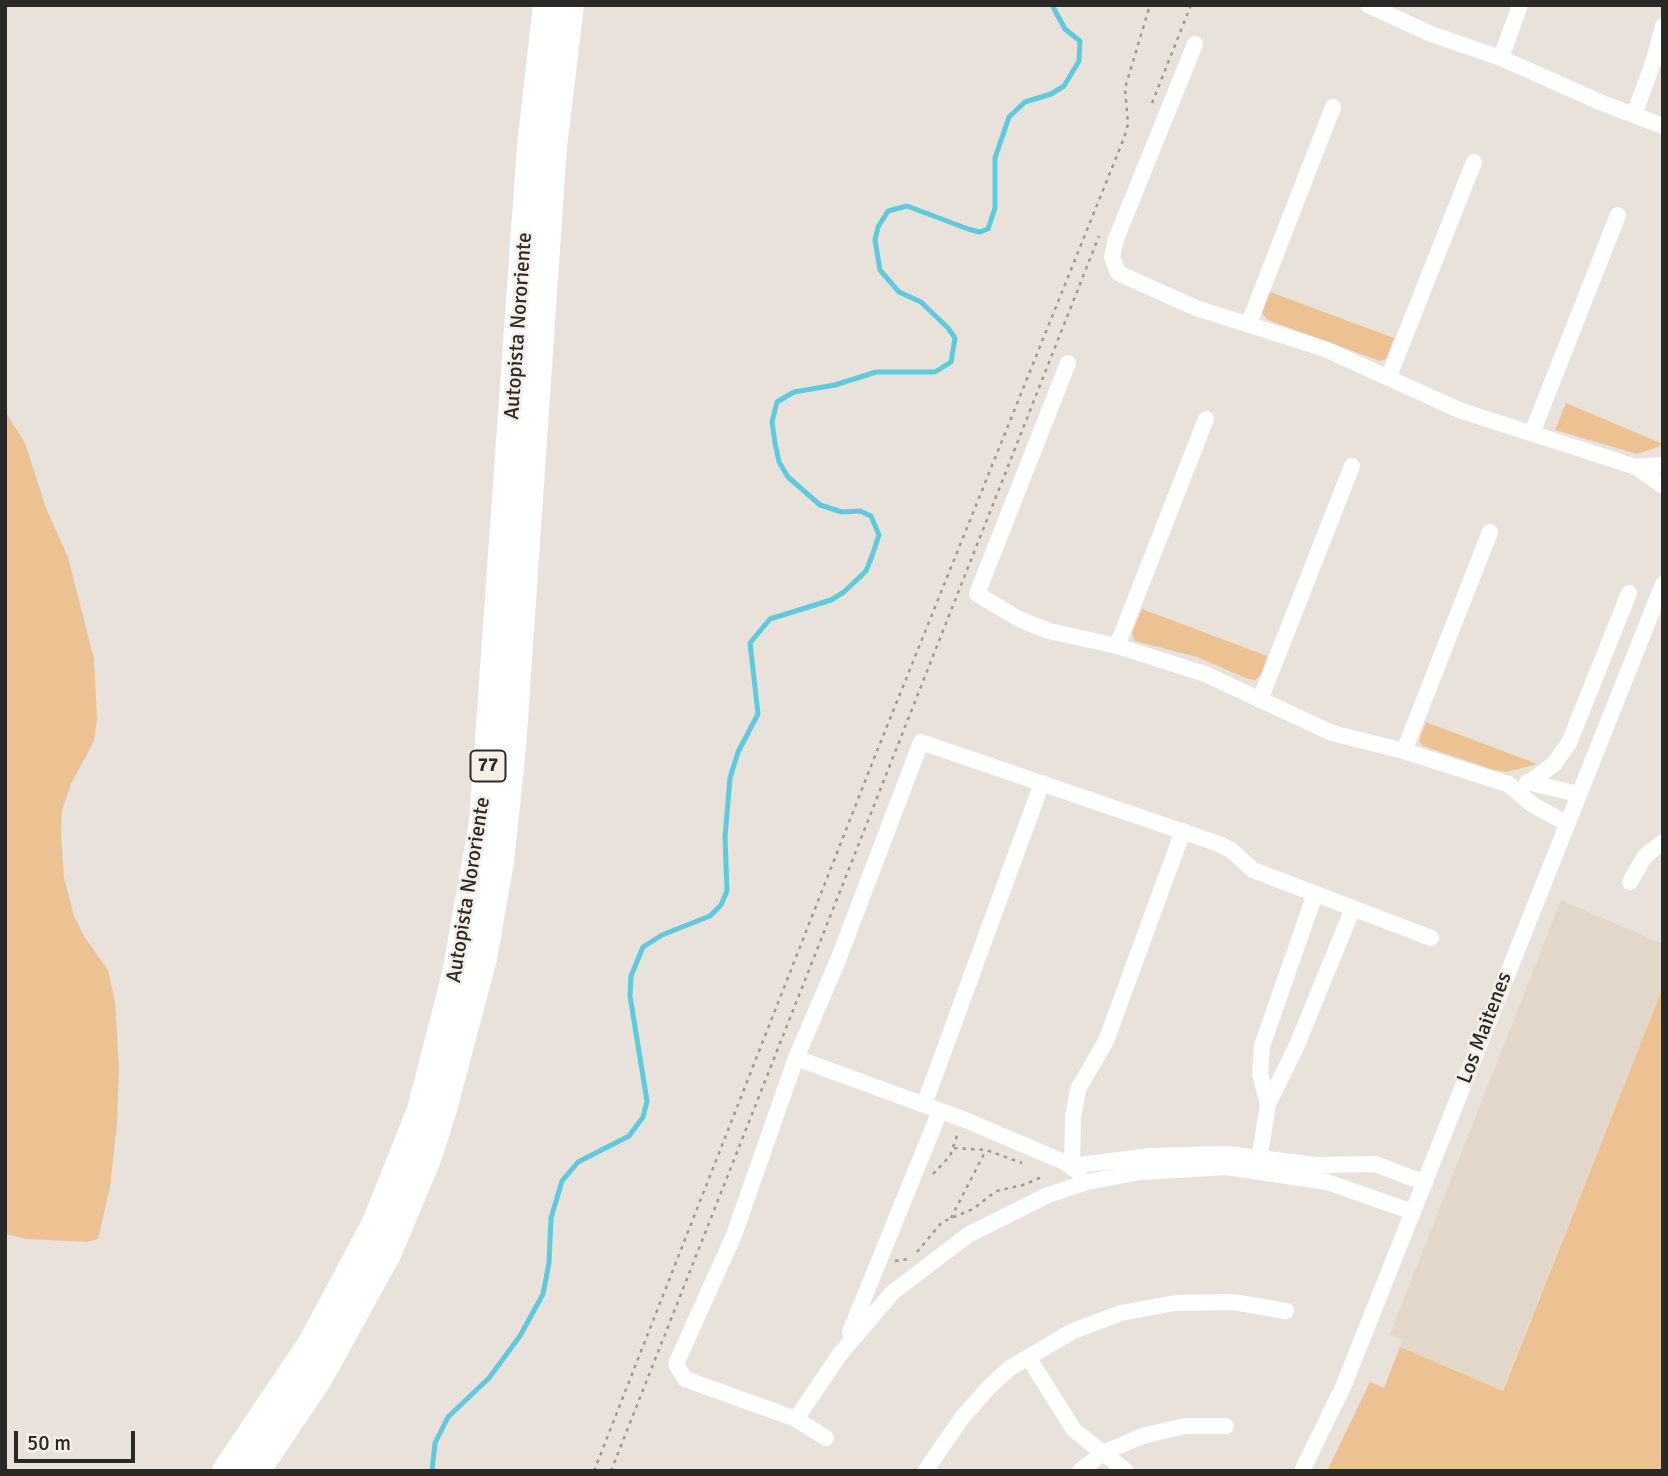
<!DOCTYPE html>
<style>
body{margin:0}
#map{position:relative;width:1668px;height:1476px;overflow:hidden;background:#e9e2db;font-family:Signika,sans-serif}
canvas{display:block}
.frame{position:absolute;inset:0;border:7px solid #2b2926;pointer-events:none}
.scale{position:absolute;left:14px;top:1431px;width:121px;height:32px;box-sizing:border-box;border:4px solid #2b2926;border-top:0;padding-left:9px;font-size:21px;line-height:24px;white-space:nowrap;color:#2b2926;-webkit-text-stroke:5px #f6efe8;paint-order:stroke}
</style>
<div id="map">
<canvas width="1668" height="1476"></canvas>
<div class="frame"></div>
<div class="scale">50 m</div>
</div>
<script>
const context = document.querySelector('canvas').getContext('2d');
context.lineJoin = 'round';
function fillPath(path, color) { context.fillStyle = color; context.fill(path, 'evenodd'); }
const shape = rows => new Path2D(rows.map(r => 'M' + r).join(''));
function strokePath(path, color, width, dash) { context.strokeStyle = color; context.lineWidth = width; context.lineCap = dash ? 'butt' : 'round'; context.setLineDash(dash || []); context.stroke(path); }
function label(font, color, halo, rows, align = 'center') {
  context.font = font + ' Signika,sans-serif'; context.lineWidth = 5; context.setLineDash([]); context.textBaseline = 'middle'; context.strokeStyle = halo; context.fillStyle = color; for (const [text, x, y, turn = 0] of rows) {
    context.save(); context.translate(x, y); context.rotate((+turn || 0) * Math.PI / 180); context.textAlign = isNaN(turn) ? turn : align; if (halo) context.strokeText(text, 0, 0); context.fillText(text, 0, 0); context.restore();
  }
}
fillPath(shape([
 [1561,900,1663,944,1663,987,1502,1391,1400,1347,1403,1340,1390,1334]
]), '#e3d7c9');
fillPath(shape([
 [1270,292,1394,338,1386,359,1380,361,1268,320,1262,313],
 [1566,403,1663,444,1663,445,1637,454,1555,430],
 [5,411,25,443,46,508,68,557,94,659,97,719,94,741,71,784,62,810,61,835,64,877,74,916,85,938,108,970,115,1001,119,1068,117,1125,110,1187,98,1239,87,1242,27,1239,5,1234],
 [1142,609,1267,656,1261,675,1255,680,1248,679,1197,657,1135,641,1132,633],
 [1426,722,1537,764,1507,772,1494,770,1423,746,1419,741],
 [1663,987,1663,1471,1327,1471,1370,1382,1384,1388,1400,1347,1503,1391]
]), '#edc292');
strokePath(shape([
 [432,1471,435,1443,448,1417,489,1378,520,1336,543,1294,549,1263,551,1218,562,1181,578,1162,629,1136,643,1117,647,1101,630,996,631,976,643,947,662,935,710,916,721,905,727,891,725,837,730,778,738,752,758,714,750,643,770,619,831,600,844,592,866,571,872,556,879,535,871,516,860,511,842,512,820,505,788,477,779,462,775,443,772,422,777,402,794,392,835,385,876,372,935,372,951,362,955,338,948,328,921,302,899,292,880,270,875,240,878,227,888,211,907,206,968,229,980,232,988,229,995,208,995,158,1009,117,1025,102,1051,94,1064,86,1079,61,1080,41,1065,29,1052,5]
]), '#5dcbde', 5);
strokePath(shape([
 [1152,103,1191,5],
 [954,1148,986,1150,1022,1163],
 [933,1174,950,1156,958,1133],
 [951,1218,986,1150],
 [917,1252,942,1222,973,1209,996,1191,1023,1185,1042,1177],
 [895,1261,909,1259],
 [594,1471,875,756,1124,138,1128,124,1125,88,1150,5],
 [611,1471,1099,236]
]), '#9e9993', 2.5, [3.5, 5]);
strokePath(shape([
 [1368,5,1431,34,1501,58,1602,103,1663,126],
 [1195,44,1116,239,1112,257,1118,273,1196,308,1325,349,1459,410,1636,467,1663,486],
 [1501,58,1520,5],
 [1634,115,1654,60,1663,26],
 [1249,323,1333,107],
 [1068,363,977,594,1019,619,1049,631,1117,646,1205,674,1332,733,1404,751,1508,784,1533,805,1566,823],
 [1389,376,1474,162],
 [1532,433,1618,215],
 [1636,467,1663,465],
 [1117,646,1206,419],
 [1260,700,1352,466],
 [1404,751,1490,532],
 [1527,782,1578,794],
 [1530,782,1554,764,1569,743,1629,593],
 [1630,882,1645,856,1663,842],
 [796,1058,963,1119,1064,1162,1079,1172],
 [1268,1104,1260,1074,1262,1046,1315,894],
 [924,1105,1042,783],
 [1072,1166,1150,1156,1227,1154,1316,1165,1375,1164,1425,1183],
 [1072,1166,1073,1117,1078,1089,1106,1041,1183,831],
 [1258,1167,1268,1104,1297,1045,1353,908],
 [850,1332,940,1111],
 [1028,1357,1074,1430,1126,1471],
 [796,1419,840,1354,892,1293,968,1235,1048,1195,1087,1182,1141,1172,1226,1167,1327,1182,1413,1212],
 [826,1438,796,1419,685,1379,676,1364,734,1235,796,1058,838,960,921,742,1219,844,1231,850,1253,870,1431,938],
 [926,1470,961,1419,990,1386,1010,1368,1073,1331,1121,1313,1175,1303,1233,1302,1286,1311],
 [1080,1471,1103,1453,1142,1436,1185,1426,1226,1426],
 [1302,1471,1343,1387,1663,584]
]), '#fff', 16);
strokePath(shape([
 [226,1471,312,1343,376,1223,421,1110,456,974,483,823,531,146,547,5],
 [256,1471,318,1379,387,1254,427,1159,443,1109,483,958,500,861,512,748,553,146,570,5]
]), '#fff', 28);
for (const [x, y, w] of [
 [488,766,35]
]) { const box = new Path2D(); box.roundRect(x - w / 2, y - 15.5, w, 31, 5); context.fillStyle = '#f6efe8'; context.fill(box); strokePath(box, '#2b2926', 2); }
label('bold 19px', '#2b2926', null, [
 ["77",488,766]
]);
label('21px', '#2b2926', '#f6efe8', [
 ["Autopista Nororiente",519,326,-86],
 ["Autopista Nororiente",469,890,-81],
 ["Los Maitenes",1485,1028,-69]
]);
</script>
